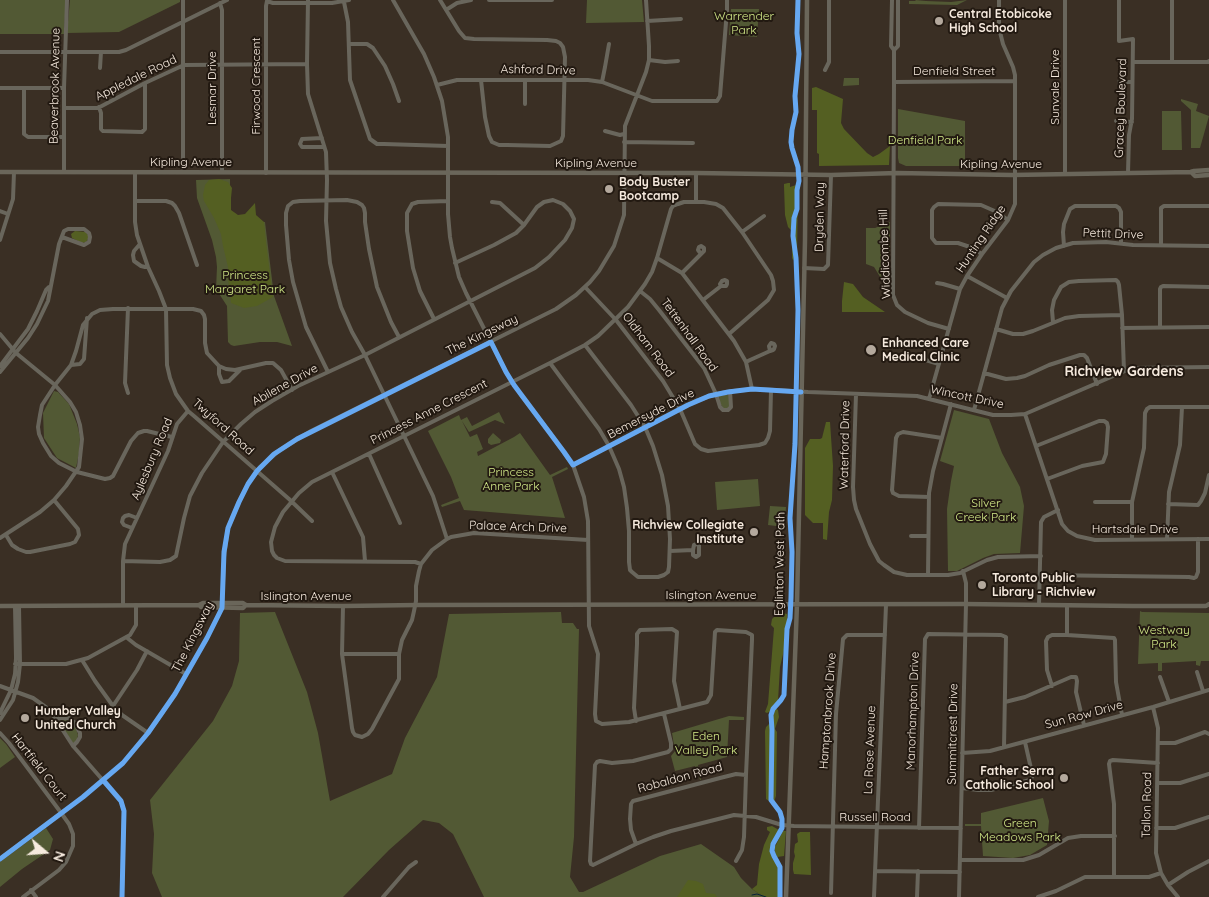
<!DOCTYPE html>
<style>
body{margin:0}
#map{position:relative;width:1209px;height:897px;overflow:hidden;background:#3a2f24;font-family:Quicksand,sans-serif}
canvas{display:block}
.north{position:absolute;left:20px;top:827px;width:50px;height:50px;-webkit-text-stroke:4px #221911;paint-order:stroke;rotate:108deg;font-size:14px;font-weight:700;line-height:20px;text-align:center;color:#f6eade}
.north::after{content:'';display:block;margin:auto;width:18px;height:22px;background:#f6eade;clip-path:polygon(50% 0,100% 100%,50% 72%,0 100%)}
</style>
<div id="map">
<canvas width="1209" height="897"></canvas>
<div class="north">N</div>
</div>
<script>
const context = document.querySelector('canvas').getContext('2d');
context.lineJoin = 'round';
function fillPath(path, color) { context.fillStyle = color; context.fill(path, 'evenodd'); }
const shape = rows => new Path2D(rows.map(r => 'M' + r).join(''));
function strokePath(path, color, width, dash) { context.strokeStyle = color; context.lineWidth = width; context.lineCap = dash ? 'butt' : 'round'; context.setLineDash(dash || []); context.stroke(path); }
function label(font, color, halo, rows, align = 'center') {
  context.font = font + ' Quicksand,sans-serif'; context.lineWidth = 4; context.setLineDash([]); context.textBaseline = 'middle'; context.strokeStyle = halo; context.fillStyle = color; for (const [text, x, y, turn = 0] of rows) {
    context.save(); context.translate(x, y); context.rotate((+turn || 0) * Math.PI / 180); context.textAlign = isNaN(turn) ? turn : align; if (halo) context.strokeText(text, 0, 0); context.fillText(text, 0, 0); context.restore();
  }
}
fillPath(shape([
 [0,0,66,0,64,34,0,34],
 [70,0,180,0,180,2,119,32,67,33],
 [587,0,642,0,644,22,586,23],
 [915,0,926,1,951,2,967,0,957,5,909,4,909,1,916,1],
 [731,9,759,9,757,37,729,35],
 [844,78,859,78,859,85,843,86],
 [1181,99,1198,104,1196,111,1209,116,1200,148,1191,148,1191,110,1181,101],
 [898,109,965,121,965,166,906,166,899,163,898,158],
 [1162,111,1181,111,1182,150,1162,150],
 [230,179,230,221,265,222,274,296,292,346,277,342,260,342,234,346,231,345,228,342,227,306,216,289,217,267,216,257,212,240,197,198,196,180],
 [890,222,890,283,882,280,874,267,866,264,866,228,875,228],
 [54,391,58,392,69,404,77,424,80,437,79,453,76,468,57,458,44,438,43,413],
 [724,395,729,395,730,404,728,409,723,408,720,403,719,396],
 [954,410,989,419,1002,453,1020,487,1024,506,1020,553,994,554,983,558,957,571,948,571,947,509,951,481,954,466,940,461],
 [499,412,505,424,495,420,469,432,462,421,470,437,477,434,483,449,477,452,478,456,514,437,520,433,550,475,567,467,568,469,552,477,565,518,464,510,460,501,442,507,441,505,459,498,451,477,428,431,459,415,461,420,467,417,472,426],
 [493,433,501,440,500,443,491,445,488,443,488,439],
 [758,479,760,506,717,510,715,482],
 [770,506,786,507,784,527,768,525],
 [1140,611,1142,612,1209,613,1209,661,1201,661,1200,666,1196,665,1196,661,1162,663,1162,671,1158,671,1158,663,1138,664],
 [275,612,307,692,318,733,330,801,392,774,405,738,437,677,449,614,561,612,562,623,573,623,577,629,579,629,574,837,570,877,579,892,583,892,660,856,701,844,734,867,741,878,752,889,764,897,484,897,453,834,439,823,423,820,389,850,343,897,162,897,152,873,154,834,150,800,213,721,232,686,239,661,240,613],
 [729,716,744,717,744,720,729,720,727,757,698,765,701,780,700,780,695,766,675,771,671,756,675,751,672,733],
 [64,720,69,720,76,728,78,735,77,740,75,743,73,743,58,721],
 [0,738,6,744,15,757,0,768],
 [1043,798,1049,821,1047,845,1030,855,1013,858,983,856,981,826,965,826,965,824,981,824,981,813],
 [46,828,53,839,50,850,22,869,0,887,0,862]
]), '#525934');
fillPath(shape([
 [816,87,843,99,841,123,844,129,867,153,873,157,879,154,890,146,889,165,819,166,819,154,817,153,817,110,812,110,812,88],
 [219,179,228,182,232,188,231,198,231,210,238,215,245,214,255,203,256,215,264,222,266,242,273,297,257,306,244,308,231,303,228,278,228,267,223,246,221,234,214,218,204,201,203,195,205,185,209,180],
 [788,183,790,183,790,187,796,185,798,188,797,257,793,260,792,258,792,244,794,240,793,232,788,227,785,215,784,186,784,184],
 [75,231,86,232,88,235,88,239,86,242,82,243,72,238,71,234],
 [844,282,853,284,863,297,885,312,842,312,842,301],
 [826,422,830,422,833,466,832,500,829,512,827,540,823,539,823,523,813,523,805,515,805,448,810,439,820,439,822,438],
 [779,612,787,614,787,624,785,646,780,667,778,701,771,711,767,713,765,712,768,704,774,628,771,625,772,619],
 [775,708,778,710,779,717,775,729,777,732,776,796,774,802,772,803,766,799,765,731,766,727,769,724,772,724,771,714],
 [772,826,779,830,772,845,772,855,779,866,780,871,778,897,764,897,752,889,757,885,759,864,764,845,770,832,767,830,767,827],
 [783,831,786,831,784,856,777,857,775,852,775,847],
 [800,832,810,832,811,875,794,874,793,870,793,863,795,856,794,852,795,844,798,842,797,834],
 [688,880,696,881,703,884,706,893,715,894,717,897,677,897]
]), '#545f22');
strokePath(shape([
 [752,895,757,894,766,897]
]), '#082337', 1);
strokePath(shape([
 [308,0,307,64,308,94,326,152,327,180,326,221,330,263,336,289,341,307,352,332,365,355,433,496,447,539],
 [393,0,424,54,434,77,442,101,448,137,448,214,450,237,452,248,459,277,466,293,506,372,521,395,550,433,573,465,584,497,588,521,589,626,598,654,595,714,596,721,602,724,629,722,707,702,711,695,715,632,717,630,746,632,752,635,752,640,746,775,744,837,742,850,736,861],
 [440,0,459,31,465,38,474,39,547,40,556,41,560,43,563,47,565,57,563,136,561,141,550,146,507,145,499,145,492,142,489,136,485,117,481,80],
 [489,0,552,0],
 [892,0,891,46,894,50],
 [898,0,898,46,894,50,894,84,893,295,897,305,905,312,928,323,949,329],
 [1065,0,1065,174],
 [1119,0,1119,41,1133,39,1132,119,1129,135,1128,173],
 [267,1,273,3,332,3,349,0],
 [344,2,348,22,350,80,370,139,377,144,384,144,448,146],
 [220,3,222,10,222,172],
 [446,10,457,3,471,0],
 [647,21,681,19],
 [999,28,1011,27],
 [349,44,367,44,373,48,385,66,393,84,399,101],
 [0,52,119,52,126,50,227,0],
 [649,60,665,62,678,61],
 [1133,62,1209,62,1209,61],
 [1172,62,1172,0],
 [100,68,101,52],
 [825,70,829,62,829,0],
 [525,80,525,104],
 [602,82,605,67,609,44],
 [894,82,1015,81],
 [1119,82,1132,82],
 [437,85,457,80,588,80,602,82,652,101,717,101,720,96,727,10,727,0],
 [0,88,64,88],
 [24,88,24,134,28,137,63,137],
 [99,107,101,113,101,129,103,131,142,132,145,129,145,83],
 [64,108,98,108,145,83,184,65,307,64],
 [1116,121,1132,122],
 [605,131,620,135,624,134],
 [322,138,302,139,300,144,302,147,324,147],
 [624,142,693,143],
 [64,172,64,88,67,0],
 [135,172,135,222,137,235,148,267,159,291,166,309,167,365,170,378,176,394,188,411,194,416,289,499,312,521],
 [183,172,183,0],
 [266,173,266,6,267,1],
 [136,201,166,201,172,203,175,206,179,213,197,265],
 [492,202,500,203,524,225],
 [696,202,696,173],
 [0,211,8,214],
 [742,232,764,216],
 [0,240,13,199,14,172],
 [140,244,134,251,133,255,134,261,141,266,145,267,148,267],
 [1161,245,1161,208,1164,206,1209,206],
 [1064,246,1063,232,1064,224,1070,209,1075,206,1116,206,1119,208,1121,212,1121,243],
 [982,254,970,247,958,243,936,243,932,238,932,210,934,207,938,204,981,205,997,212,1008,220],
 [657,258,682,273,734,341,746,362,752,389],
 [804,268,824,269,828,265,831,175],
 [682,273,704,251,704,248,701,246,699,247,698,250,701,254],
 [967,276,1007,298],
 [937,283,943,284,960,289],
 [585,287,616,320,663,381,680,409,695,444,701,449,708,451,759,445,765,443,768,438,770,431,771,390],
 [640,291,650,299,659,310,704,368,716,394,720,407,723,410,728,410,731,407,730,391],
 [703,300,721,286,726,286,727,284,727,281,725,280,722,281,720,284,721,286],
 [128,308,125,383,128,393],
 [434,319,420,291,413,268,407,231,407,213,412,204,418,202,448,201],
 [1053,322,1052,310,1054,300,1061,287,1069,282,1079,281,1116,280,1118,282,1119,285,1122,315,1124,371],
 [1160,327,1160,289,1161,287,1163,286,1209,287],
 [1122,328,1209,327],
 [996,329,1013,334,1023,334,1033,331,1065,318,1079,316,1122,315],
 [0,334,16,353,55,385,70,402,76,412,80,425,82,439,79,467,66,486,54,500,40,512,0,538],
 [912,356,939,364],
 [746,362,750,360,770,351,773,350,774,349,775,346,774,344,771,343,769,346,770,351],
 [550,363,599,429,609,446,619,469,624,487,627,508,629,531,629,562,630,570,632,572,638,577,658,577,664,575,668,572,669,567,670,539,668,506,662,475,653,446,645,427,631,405,585,345],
 [71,365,80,364,84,359,87,318],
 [0,366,28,329,37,311,46,290,49,287],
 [219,366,219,374,222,382,229,381,240,370],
 [0,372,28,338,37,324,48,301,59,244,64,231,68,229,84,229,89,233,90,237,89,242,84,245,62,237],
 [328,372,306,327,293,282,289,260,286,225,286,213,288,206,293,202,300,201,347,200,357,202,362,205,364,208,365,213,365,222,369,249,377,287,391,322,399,337],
 [984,373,1006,379,1017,378,1025,376,1049,365,1080,355,1084,355,1087,358,1097,384],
 [856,394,853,487,854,500,856,509,870,544,879,561,884,565,894,572,907,575,948,575,960,573,987,560,998,557,1041,556],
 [929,399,960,289,967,276,982,254,1008,220,1015,204,1015,75,1013,67,1003,44,999,28,999,0],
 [974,410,1002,308,1011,291,1034,262,1043,255,1056,248,1073,243,1106,242,1133,245,1209,246],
 [1025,414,1062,524,1068,531,1077,536,1095,540,1209,539],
 [172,437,147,431,144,431,138,433,131,441,113,476,110,478,105,479,77,472,59,463,51,456,43,443,39,434,38,427,40,415,42,405,55,385,71,365,76,351,83,325,92,314,100,310,113,309,193,309,201,311,204,315,205,319,205,343,207,353,219,366,226,369,235,370,266,363,273,363,281,370,292,390],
 [1036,446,1099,421,1104,421,1107,423,1108,427,1106,454,1103,462,1082,466,1047,479],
 [369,454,400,523],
 [573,465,696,401,716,394,733,391,758,389,808,392,917,396,993,415,1011,415,1025,414,1132,368,1209,367],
 [332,472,363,537,365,561],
 [929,497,899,496,893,493,892,490,896,438,898,434,903,432,942,438],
 [1095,502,1132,502],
 [1168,504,1198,505,1201,501,1205,493,1209,475],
 [132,528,124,525,122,522,123,518,125,516,129,515,137,518],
 [6,535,12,545,18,549,26,552,30,552,70,544,75,542,79,535,78,529,54,500],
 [911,536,928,536],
 [1132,539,1132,502,1144,448,1145,413,1147,409,1150,407,1209,407],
 [1167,539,1169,492,1180,445,1182,407],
 [670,551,693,550,693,555,696,557,699,555,699,545,697,544,694,545,693,550],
 [123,561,160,562,170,560,176,556,184,518,190,496,202,473,223,442,241,424,255,412,272,401,298,386,365,355,535,268,549,257,565,240,572,228,574,219,570,211,563,204,553,200,544,202,537,207,524,225,516,233,494,245,455,263],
 [421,564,415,562,285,561,277,558,274,555,272,551,271,542,275,527,283,512,299,493,312,482,550,363,585,345,598,336,628,307,645,284,652,272,657,258,671,209,673,206,678,204,684,202,704,202,716,204,723,208,742,232,771,275,773,281,774,290,768,300,729,334],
 [928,575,929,493,933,471,951,404],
 [1041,575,1189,577,1194,578,1196,577,1198,572,1198,539],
 [123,605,123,561,125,544,168,451,177,424,188,411],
 [1039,605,1041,522,1044,517,1058,510],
 [343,606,342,654,352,728,353,732,355,735,362,737,368,734,372,729,399,679,399,654,402,640,412,620,414,611,416,601,416,586,419,571,421,564,432,550,447,539,451,537,474,533,588,540],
 [1067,635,1067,606],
 [126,637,136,645,186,674],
 [342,654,399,654],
 [82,660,95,681,113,706,122,715,148,733],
 [15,664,66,664,88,658,130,635,136,625,136,605],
 [1197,672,1203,691],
 [1160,677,1169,702],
 [0,686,33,698,47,708,53,715,73,746,121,801,124,811,122,897],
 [1052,686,1047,670,1046,641,1048,637,1052,635,1067,635,1114,638,1115,640,1116,682,1122,715],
 [1005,702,1025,697,1071,677,1076,677,1077,681,1076,692,1084,725],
 [113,706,137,670,147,651],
 [1153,707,1158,728,1156,853,1161,873,1168,885,1178,897],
 [0,713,11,690,15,674,16,658,15,606],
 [664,714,671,743,671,749,668,752,633,761,612,763,600,761,597,762,595,765,590,861,591,864,593,865,636,844,653,837,671,831,734,815,756,817,782,825,794,826,961,828],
 [55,719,69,718,74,722,80,733,80,737,77,742,73,746],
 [0,720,13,700,18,682,20,664,19,606],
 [636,721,634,708,637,644,637,634,640,630,672,629,677,632,674,681,680,709],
 [0,733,9,743,59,810,69,824,73,834,73,846,66,862,59,870,23,897],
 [1158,743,1175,743,1205,732,1209,734],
 [962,753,990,751,1153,707,1209,690],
 [1157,783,1180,783,1209,774],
 [962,788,978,790,991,790,1030,780,1032,777,1032,773,1025,742],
 [919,828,925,639,928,634,1001,635,1006,637,1004,747],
 [1156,828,1175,828,1209,817],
 [636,844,631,830,630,819,631,804,633,801,720,778,736,774,746,775],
 [0,859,83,797,123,763,148,733,163,712,175,694,207,638,222,608,224,557,228,528,239,502,248,484,260,467,280,450,311,431,556,309,576,295,590,282,599,271,614,246,624,215,625,126,646,72,649,60,649,46,646,0],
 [960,860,1023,860,1039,855,1068,838,1081,836,1115,836],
 [875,871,960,872],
 [1114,876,1114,804,1109,764,1110,761,1113,760,1158,763],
 [1168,885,1188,872,1209,861],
 [31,890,36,897],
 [831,893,836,714,843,639,847,635,885,635],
 [383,897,409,867,416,862],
 [874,897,886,605],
 [917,897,918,871],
 [959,897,966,604,966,583,963,571],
 [1038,897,1056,891,1085,877,1149,877,1161,873]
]), '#69665c', 4);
strokePath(shape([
 [0,172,696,173,831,175,897,173,1012,175,1191,172,1194,171,1209,170],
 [1191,172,1195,176,1209,175],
 [199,605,203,603,243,603,246,605,343,606,418,605,963,604,1133,606,1206,606,1209,604],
 [0,606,199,605,201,607,243,608,246,605],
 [786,897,797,604,805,240,807,0]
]), '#6a665a', 4.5);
strokePath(shape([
 [103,780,121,801,124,811,122,897],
 [0,859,83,797,123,763,148,733,175,694,207,638,222,608,224,552,228,528,239,502,248,484,257,471,274,454,297,439,491,342,506,372,514,385,564,452,573,465,688,405,709,396,728,392,752,389,801,392],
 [780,897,780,867,774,856,772,851,773,844,782,828,782,819,780,812,771,800,772,730,771,715,773,709,781,700,784,695,787,629,790,618,791,598,792,552,790,518,795,444,798,310,796,258,793,236,794,218,797,209,797,190,799,181,798,167,792,148,791,142,792,130,796,112,795,96,799,54,797,33,798,0]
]), '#66a8f1', 5);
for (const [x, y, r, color] of [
 [939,21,5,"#b4a99d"],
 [609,189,5,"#b4a99d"],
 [871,350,6,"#b4a99d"],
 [754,532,5,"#b4a99d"],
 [982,585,5,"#b4a99d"],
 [25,718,5,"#b4a99d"],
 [1064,778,5,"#b4a99d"]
]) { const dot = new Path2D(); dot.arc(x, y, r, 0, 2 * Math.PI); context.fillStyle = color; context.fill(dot); strokePath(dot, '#221911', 2); }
label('bold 12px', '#f6eade', '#221911', [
 ["Central Etobicoke",949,14],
 ["High School",949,28],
 ["Body Buster",619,182],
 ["Bootcamp",619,196],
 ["Enhanced Care",882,343],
 ["Medical Clinic",882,357],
 ["Richview Collegiate",744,525,"right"],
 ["Institute",744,539,"right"],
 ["Toronto Public",992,578],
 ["Library - Richview",992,592],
 ["Humber Valley",35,711],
 ["United Church",35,725],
 ["Father Serra",1054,771,"right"],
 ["Catholic School",1054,785,"right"]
], 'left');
label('12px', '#d2ea89', '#221911', [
 ["Warrender",744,16],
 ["Park",744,30],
 ["Denfield Park",925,140],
 ["Princess",245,275],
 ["Margaret Park",245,289],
 ["Princess",511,472],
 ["Anne Park",511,486],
 ["Silver",986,503],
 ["Creek Park",986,517],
 ["Westway",1164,630],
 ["Park",1164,644],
 ["Eden",706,736],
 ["Valley Park",706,750],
 ["Green",1020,823],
 ["Meadows Park",1020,837]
]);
label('12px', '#f6eade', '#221911', [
 ["Ashford Drive",538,70,1],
 ["Denfield Street",954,71],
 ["Appledale Road",136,78,-26],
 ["Beaverbrook Avenue",55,86,-89],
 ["Firwood Crescent",256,86,-90],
 ["Sunvale Drive",1055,87,-90],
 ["Lesmar Drive",212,88,-90],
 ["Gracey Boulevard",1121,108,-88],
 ["Kipling Avenue",191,162],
 ["Kipling Avenue",596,163],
 ["Kipling Avenue",1001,164],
 ["Dryden Way",820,217,-89],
 ["Pettit Drive",1113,234,2],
 ["Hunting Ridge",981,239,-56],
 ["Widdicombe Hill",885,254,-92],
 ["The Kingsway",482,335,-26],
 ["Tettenhall Road",689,335,54],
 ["Oldham Road",648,345,53],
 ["Abilene Drive",285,385,-29],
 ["Wincott Drive",967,397,12],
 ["Princess Anne Crescent",429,412,-27],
 ["Bemersyde Drive",651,414,-27],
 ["Twyford Road",223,427,42],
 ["Waterford Drive",845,445,-89],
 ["Aylesbury Road",152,459,-67],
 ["Palace Arch Drive",518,527,2],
 ["Hartsdale Drive",1135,529],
 ["Eglinton West Path",780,564,-89],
 ["Islington Avenue",711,595],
 ["Islington Avenue",306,596],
 ["The Kingsway",193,637,-63],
 ["Hamptonbrook Drive",828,711,-86],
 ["Manorhampton Drive",913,711,-88],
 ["Sun Row Drive",1084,715,-15],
 ["Summitcrest Drive",953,734,-89],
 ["La Rose Avenue",870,750,-88],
 ["Hartfield Court",39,767,52],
 ["Robaldon Road",680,778,-15],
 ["Tallon Road",1147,805,-89],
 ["Russell Road",875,817]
]);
label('bold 14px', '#f6eade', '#221911', [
 ["Richview Gardens",1124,372]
]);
</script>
